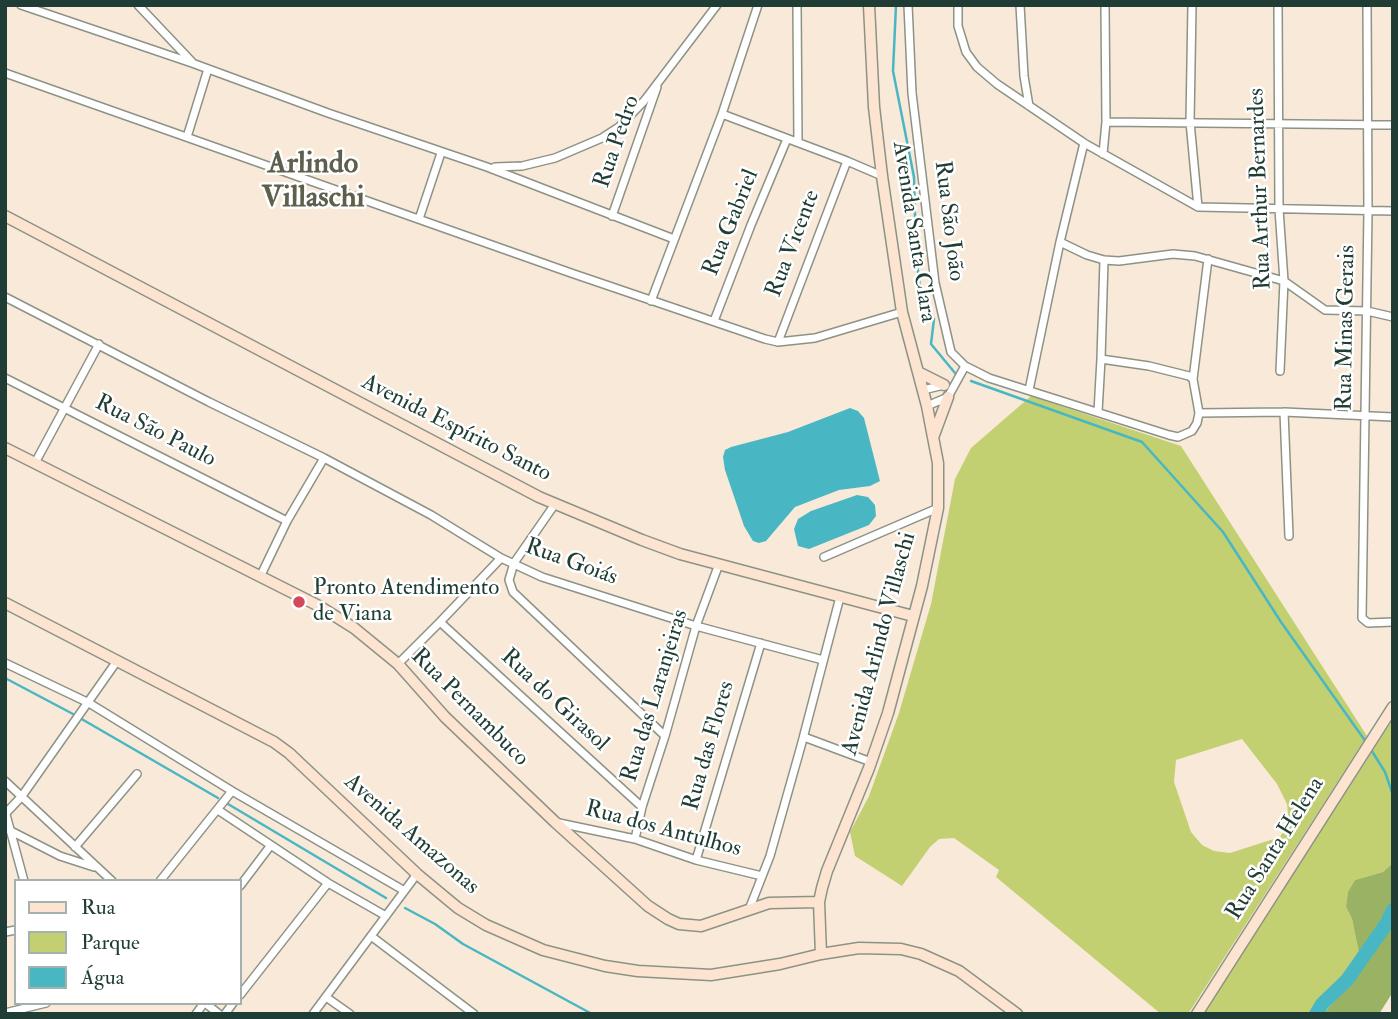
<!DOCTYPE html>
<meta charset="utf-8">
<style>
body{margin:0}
#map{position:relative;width:1398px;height:1019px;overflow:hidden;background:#f9e9d8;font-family:"IM FELL Double Pica",serif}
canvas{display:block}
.frame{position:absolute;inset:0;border:7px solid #1f3d34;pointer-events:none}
.legend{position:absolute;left:14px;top:879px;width:228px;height:126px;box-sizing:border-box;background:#fff;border:2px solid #a5b1ae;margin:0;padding:9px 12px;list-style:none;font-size:21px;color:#1f3d34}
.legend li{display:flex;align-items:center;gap:14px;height:35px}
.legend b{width:35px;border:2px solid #a5b1ae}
</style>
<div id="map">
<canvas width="1398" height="1019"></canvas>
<div class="frame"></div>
<ul class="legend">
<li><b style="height:9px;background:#fde4d1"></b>Rua</li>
<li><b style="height:19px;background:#c2d072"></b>Parque</li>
<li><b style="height:19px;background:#49b7c3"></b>Água</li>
</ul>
</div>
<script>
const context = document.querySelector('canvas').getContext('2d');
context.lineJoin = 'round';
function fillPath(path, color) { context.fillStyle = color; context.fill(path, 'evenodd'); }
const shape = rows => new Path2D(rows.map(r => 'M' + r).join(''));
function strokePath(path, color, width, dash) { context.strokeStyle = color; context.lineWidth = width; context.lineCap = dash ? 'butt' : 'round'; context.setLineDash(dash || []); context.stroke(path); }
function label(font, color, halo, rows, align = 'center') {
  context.font = font + ' "IM FELL Double Pica",serif'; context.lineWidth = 5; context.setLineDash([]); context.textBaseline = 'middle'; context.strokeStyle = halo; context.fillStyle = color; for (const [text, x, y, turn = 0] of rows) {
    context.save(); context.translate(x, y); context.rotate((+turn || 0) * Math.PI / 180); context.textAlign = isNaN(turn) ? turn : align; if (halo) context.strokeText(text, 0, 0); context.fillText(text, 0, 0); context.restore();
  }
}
fillPath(shape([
 [1031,396,1181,446,1367,736,1188,1014,1161,1014,996,877,999,870,954,838,939,839,930,847,902,886,855,856,850,832,869,796,899,713,931,604,955,479,971,448],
 [1242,739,1277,784,1287,804,1289,822,1280,837,1230,853,1214,851,1202,845,1191,832,1174,782,1176,760],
 [1393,719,1393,863,1383,872,1355,880,1348,893,1346,907,1352,919,1359,953,1351,983,1323,1014,1203,1014]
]), '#c2d072');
fillPath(shape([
 [1393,863,1393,992,1379,1014,1323,1014,1351,983,1359,953,1352,919,1346,907,1348,892,1355,880,1383,872]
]), '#99b264');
fillPath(shape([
 [850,408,858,411,864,418,880,481,870,486,839,490,795,507,766,541,759,543,753,541,744,526,725,470,723,457,725,450,731,447,788,432],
 [857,495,868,497,875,505,876,516,869,525,809,549,798,546,794,529,798,519,811,511]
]), '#49b7c3');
strokePath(shape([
 [896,5,893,71,914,177,916,256,921,295,934,319,931,344,955,373],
 [971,381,1142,442,1223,532,1281,622,1366,742],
 [5,678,73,714,218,798],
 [1370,748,1385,772,1393,795],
 [228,804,386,898],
 [405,908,435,924,463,944,592,1014]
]), '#49b7c3', 2.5);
strokePath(shape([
 [1316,1014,1322,1004,1347,980,1387,923,1393,910]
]), '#49b7c3', 14);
const street = shape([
 [21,5,192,63,328,113,487,167,674,239],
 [138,5,192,62],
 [797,5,798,142],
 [908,5,912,93,935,283,951,352,965,366,989,378,1169,435,1178,437,1192,431,1197,423,1199,413,1193,379,1189,376,1149,366,1101,359,1098,412],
 [958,5,958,26,966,52,977,67,997,84,1084,143,1198,207,1393,211],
 [1020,5,1024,76,1029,106],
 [1192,5,1190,122,1198,207],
 [1278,5,1279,209,1284,281,1280,371],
 [1367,5,1368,211,1362,618,1368,623,1393,622],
 [5,73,571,273,765,339,778,342,815,338,902,312],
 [722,114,847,161,882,176],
 [1106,122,1393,125],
 [187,137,208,69],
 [1103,154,1106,122,1105,5],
 [495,167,522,166,555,158,602,138,619,127,644,101,717,5],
 [612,216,657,87],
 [419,219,441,153],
 [1060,242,1087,255,1104,260,1119,261,1173,254,1195,256,1284,281,1325,310,1367,311,1393,317],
 [5,297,209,402,324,458,431,515,501,558,542,577,696,626,823,660],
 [651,301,722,114,758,5],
 [714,321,751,225,787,139],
 [778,342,847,161],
 [1101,359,1104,260],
 [5,378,287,521],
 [1193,379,1208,259],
 [923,390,944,385],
 [1029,390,1060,242,1084,143],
 [927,406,948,397,965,366],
 [1284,412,1289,536],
 [1199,413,1284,412,1393,417],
 [35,463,99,344],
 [555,504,514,563,509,580,513,592,665,736],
 [824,557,938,508],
 [260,577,287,521,324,458],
 [440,622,642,807],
 [5,663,89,703,232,791,403,890],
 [398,664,440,622,501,558],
 [804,737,871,762],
 [5,781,112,881],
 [218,810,328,883,386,916],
 [5,811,24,881],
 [6,813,22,796,117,661],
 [559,823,635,839,696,860,762,876],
 [5,828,60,856,94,867],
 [635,839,642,807,665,736,696,626,719,564],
 [75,847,137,774],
 [696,860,761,643],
 [160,881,232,791],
 [240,886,271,845],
 [750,907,770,856,801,746,840,597],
 [5,932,16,930],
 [371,936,474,1014],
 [240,995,328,883],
 [326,997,350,1014],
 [205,1003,219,1014],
 [5,1013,46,1003],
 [196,1014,204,1003],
 [225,1014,233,1003],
 [313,1014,417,874]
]);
const secondary = shape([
 [5,216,539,497,642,540,680,554,913,616],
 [918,372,944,385],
 [934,435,948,397],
 [5,448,319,606,354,628,398,664,445,717,555,822,648,906,668,919,679,924,701,926,769,903,819,902],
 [5,603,274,742,289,753,417,874,458,908,486,925,543,950,605,966,638,971,711,975,780,964,821,954,859,948,901,949,921,954,959,971,1017,1014],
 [821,954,819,902,822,888,827,871,869,768,888,713,922,586,938,508,938,463,927,406,902,312,882,176,874,107,869,5],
 [1197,1014,1393,707]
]);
strokePath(street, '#8c9386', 10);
strokePath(secondary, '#8c9386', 13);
strokePath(street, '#fff', 7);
strokePath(secondary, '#fde4d1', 10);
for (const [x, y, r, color] of [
 [299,602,7,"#d1495b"]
]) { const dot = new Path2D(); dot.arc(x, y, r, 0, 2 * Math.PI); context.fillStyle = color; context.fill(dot); strokePath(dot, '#fff', 2.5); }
label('23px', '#1f3d34', '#fff', [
 ["Rua Pedro",618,142,-71],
 ["Rua Arthur Bernardes",1261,189,-92],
 ["Rua São João",948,221,83],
 ["Rua Gabriel",732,223,-68],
 ["Avenida Santa Clara",913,232,81],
 ["Rua Vicente",794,244,-69],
 ["Rua Minas Gerais",1347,328,-89],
 ["Avenida Espírito Santo",456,429,27],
 ["Rua São Paulo",155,432,27],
 ["Rua Goiás",571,563,20],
 ["Avenida Arlindo Villaschi",880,644,-75],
 ["Rua das Laranjeiras",656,696,-73],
 ["Rua do Girasol",554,701,43],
 ["Rua Pernambuco",469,708,45],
 ["Rua das Flores",710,746,-74],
 ["Rua dos Antulhos",663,830,15],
 ["Avenida Amazonas",411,835,41],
 ["Rua Santa Helena",1276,849,-58]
]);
label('23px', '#1f3d34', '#fff', [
 ["Pronto Atendimento",313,589],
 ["de Viana",313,615]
], 'left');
label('bold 30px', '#5e604d', '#fff', [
 ["Arlindo",313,166],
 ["Villaschi",313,200]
]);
</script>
